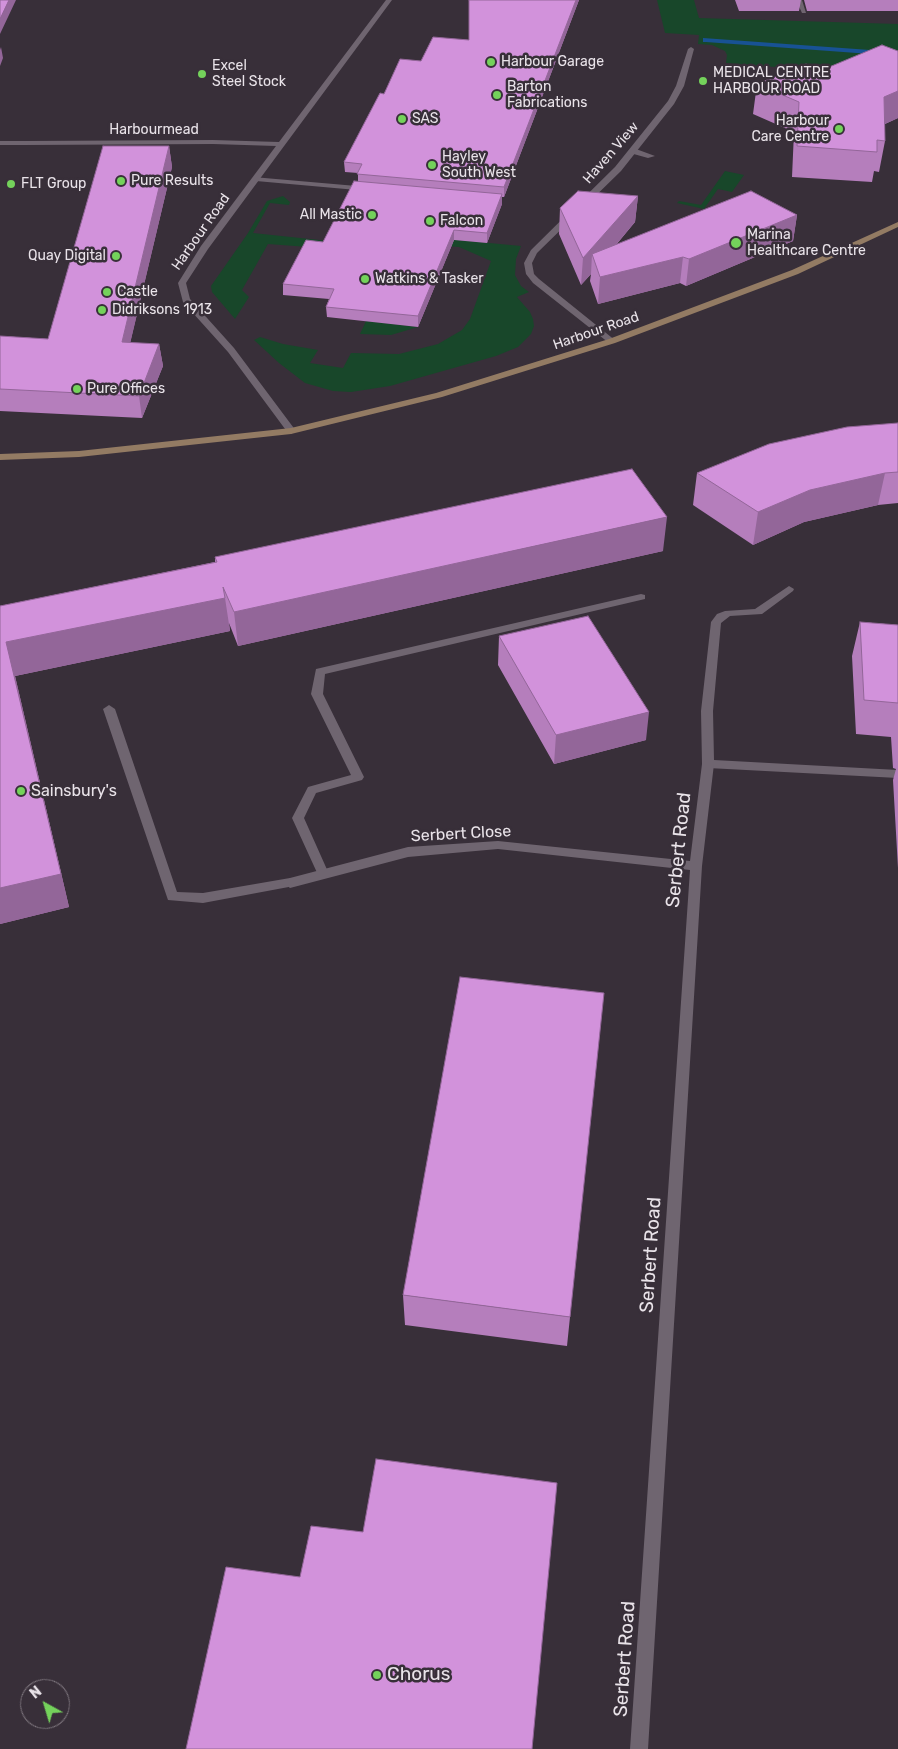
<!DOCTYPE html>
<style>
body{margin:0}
#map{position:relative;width:898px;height:1749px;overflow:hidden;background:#382f39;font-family:Rubik,sans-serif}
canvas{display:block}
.north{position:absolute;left:20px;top:1679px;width:50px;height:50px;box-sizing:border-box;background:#382f39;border:1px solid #7f777f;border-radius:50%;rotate:321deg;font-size:14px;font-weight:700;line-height:20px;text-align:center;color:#e9e3e9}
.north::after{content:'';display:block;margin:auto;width:18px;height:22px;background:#74d25b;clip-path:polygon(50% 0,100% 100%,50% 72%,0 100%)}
</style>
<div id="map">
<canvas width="898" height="1749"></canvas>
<div class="north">N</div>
</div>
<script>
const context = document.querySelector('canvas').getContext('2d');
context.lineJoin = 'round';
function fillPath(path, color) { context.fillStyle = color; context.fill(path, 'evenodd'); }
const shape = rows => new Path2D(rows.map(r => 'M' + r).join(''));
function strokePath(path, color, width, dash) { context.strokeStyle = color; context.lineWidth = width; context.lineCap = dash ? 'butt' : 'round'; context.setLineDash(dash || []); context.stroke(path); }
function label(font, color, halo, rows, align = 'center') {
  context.font = font + ' Rubik,sans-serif'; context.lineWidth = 5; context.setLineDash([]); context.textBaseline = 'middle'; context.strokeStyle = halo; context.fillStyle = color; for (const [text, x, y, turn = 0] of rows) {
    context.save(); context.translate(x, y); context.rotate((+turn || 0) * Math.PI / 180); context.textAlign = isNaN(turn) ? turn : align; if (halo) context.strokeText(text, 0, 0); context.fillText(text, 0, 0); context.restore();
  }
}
fillPath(shape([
 [657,0,694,0,699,18,898,24,898,77,726,63,727,55,725,51,712,45,698,44,699,35,665,33],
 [725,171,744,175,732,192,718,189,704,209,677,203,679,201,701,205],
 [283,196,290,202,289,205,270,203,253,233,367,245,373,232,521,246,516,259,515,275,521,286,529,292,517,297,530,312,533,319,534,326,531,334,518,347,496,356,390,386,351,392,333,391,305,383,279,363,254,340,260,337,283,344,318,350,310,363,343,368,351,353,399,354,438,344,462,330,470,319,491,261,459,247,434,245,308,247,268,244,242,290,249,297,235,319,212,292,211,286,248,233,267,201],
 [366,321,418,327,391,335,360,334]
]), '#18472a');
fillPath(shape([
 [703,38,898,52,898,56,706,42,703,42,703,38]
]), '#185294');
fillPath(shape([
 [0,141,26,141,30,143,26,145,0,145,0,141],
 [630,149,636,149,655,156,648,158,630,153,630,149],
 [253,177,368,187,372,189,368,191,256,181,253,181,253,177],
 [789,586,794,589,793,591,762,614,730,616,721,623,713,711,714,760,898,770,898,778,708,768,702,764,701,711,711,622,717,614,725,611,755,609,789,586],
 [641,594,645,595,645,599,325,674,323,694,364,777,362,780,316,793,304,818,329,874,323,879,319,877,292,818,308,787,351,775,311,694,316,669,641,594],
 [109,705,115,709,177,892,203,893,290,878,294,880,296,883,294,886,203,903,168,900,103,709,109,705]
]), '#6f6570');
fillPath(shape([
 [386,0,392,0,208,249,186,283,190,299,234,348,296,431,291,434,288,433,228,352,183,302,178,283,201,246,276,146,213,144,26,145,22,143,26,141,213,140,279,142,386,0],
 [796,0,802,0,806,13,802,13,796,0],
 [691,47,694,49,684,86,674,104,621,171,537,253,532,263,534,274,539,279,616,341,609,343,533,283,526,274,524,263,531,250,615,167,668,101,676,86,688,49,691,47],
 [708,760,714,764,702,866,648,1749,630,1749,690,870,498,849,408,857,290,888,284,883,290,878,408,847,498,841,690,861,702,764,708,760]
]), '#6f6570');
fillPath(shape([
 [898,222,898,227,798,274,615,343,442,397,291,434,79,457,0,460,0,454,79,451,291,428,436,393,609,339,792,270,898,222]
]), '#937b63');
fillPath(shape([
 [469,0,579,0,504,197,502,197,502,204,487,243,454,240,418,327,327,317,326,307,329,299,283,295,283,284,323,242,358,182,358,173,345,172,344,162,384,94,421,61,469,40],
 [735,0,801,0,799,11,739,11],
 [804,0,898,0,898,11,807,11],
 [898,51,898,118,885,124,885,141,879,172,874,171,872,182,792,177,794,132,753,114,757,84,822,70],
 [169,146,172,167,130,343,159,344,163,366,142,418,0,411,0,336,48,339],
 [638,196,635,222,616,245,797,215,793,241,686,286,680,283,598,304,590,281,591,274,581,285,559,234,560,208],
 [898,423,898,503,878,505,804,522,753,545,693,505,697,473],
 [663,551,238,646,229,623,230,631,15,676,69,907,0,924,0,606,215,562,215,557],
 [860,622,898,625,898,868,893,780,896,769,893,768,891,737,856,734,852,656],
 [499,636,646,740,554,764,498,665],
 [403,1295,570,1317,567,1346,405,1325]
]), '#b57ebc');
fillPath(shape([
 [9,0,16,0,0,34,0,19],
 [576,0,579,0,504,197,504,187],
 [1,47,3,58,0,66,0,50],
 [898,91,898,118,878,127,884,97],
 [169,146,172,167,125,365,122,342],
 [502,194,502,204,487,243,487,233],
 [638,196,635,222,597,267,592,254,591,274,581,285,583,258],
 [797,215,793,241,686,286,689,259],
 [454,230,454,240,418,327,418,316],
 [683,257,680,283,598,304,600,277],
 [159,344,163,366,142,418,139,396],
 [885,473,878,505,804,522,753,545,758,512,810,490],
 [667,517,663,551,238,646,234,612],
 [225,598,230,631,15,676,69,907,0,924,0,888,6,642],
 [649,712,646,740,554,764,556,735]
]), '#936699');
const building = shape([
 [0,0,9,0,0,19,0,0],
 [469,0,576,0,504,187,357,174,362,164,344,162,380,93,384,94,400,59,421,61,433,37,469,40,469,0],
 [882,45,898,51,898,91,884,97,885,141,877,140,877,152,797,146,799,102,757,84,806,64,822,70,882,45],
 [103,146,169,146,122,342,159,344,139,396,0,389,0,336,48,339,103,146],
 [354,181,502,194,487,233,454,230,418,316,326,307,334,289,283,284,306,240,323,242,354,181],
 [578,191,638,196,583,258,560,208,578,191],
 [751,191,797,215,689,259,683,257,600,277,592,254,751,191],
 [898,423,898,472,885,473,810,490,758,512,697,473,769,444,847,427,898,423],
 [632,469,667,517,234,612,223,587,225,598,6,642,61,874,0,888,0,606,217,562,215,557,632,469],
 [588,616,649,712,556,735,499,636,588,616],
 [860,622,898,625,898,703,864,700,860,622],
 [460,977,604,993,570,1317,403,1295,460,977],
 [376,1459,557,1483,532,1749,186,1749,226,1567,300,1577,311,1526,363,1532,376,1459]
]);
fillPath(building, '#d292db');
strokePath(building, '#936699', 1);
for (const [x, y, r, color] of [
 [491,62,5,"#74d25b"],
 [202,74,5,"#74d25b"],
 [703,81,5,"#74d25b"],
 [497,95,5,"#74d25b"],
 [402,119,5,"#74d25b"],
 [839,129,5,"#74d25b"],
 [432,165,5,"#74d25b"],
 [121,181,5,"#74d25b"],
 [11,184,5,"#74d25b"],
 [372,215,5,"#74d25b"],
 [430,221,5,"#74d25b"],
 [736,243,6,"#74d25b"],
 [116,256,5,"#74d25b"],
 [365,279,5,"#74d25b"],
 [107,292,5,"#74d25b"],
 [102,310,5,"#74d25b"],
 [77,389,5,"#74d25b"],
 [21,791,5,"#74d25b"],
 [377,1675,5,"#74d25b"]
]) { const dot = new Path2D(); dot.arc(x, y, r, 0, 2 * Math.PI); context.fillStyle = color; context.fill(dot); strokePath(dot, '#382f39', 2); }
label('14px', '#e9e3e9', '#382f39', [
 ["Harbour Garage",501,62],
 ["Excel",212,66],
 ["Steel Stock",212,82],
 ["MEDICAL CENTRE",713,73],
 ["HARBOUR ROAD",713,89],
 ["Barton",507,87],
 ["Fabrications",507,103],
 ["SAS",412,119],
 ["Harbour",829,121,"right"],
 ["Care Centre",829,137,"right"],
 ["Hayley",442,157],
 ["South West",442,173],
 ["Pure Results",131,181],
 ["FLT Group",21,184],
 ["All Mastic",362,215,"right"],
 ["Falcon",440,221],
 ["Marina",747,235],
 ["Healthcare Centre",747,251],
 ["Quay Digital",106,256,"right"],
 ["Watkins & Tasker",375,279],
 ["Castle",117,292],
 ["Didriksons 1913",112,310],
 ["Pure Offices",87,389]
], 'left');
label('14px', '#e9e3e9', '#382f39', [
 ["Harbourmead",154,130],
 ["Haven View",611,153,-49],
 ["Harbour Road",201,232,-55],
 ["Harbour Road",596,331,-19]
]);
label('16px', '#e9e3e9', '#382f39', [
 ["Sainsbury's",31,791]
], 'left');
label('16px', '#e9e3e9', '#382f39', [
 ["Serbert Close",461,834,-3]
]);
label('19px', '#e9e3e9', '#382f39', [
 ["Serbert Road",679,850,-84],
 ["Serbert Road",651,1255,-86],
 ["Serbert Road",625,1659,-86]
]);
label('19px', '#e9e3e9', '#382f39', [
 ["Chorus",387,1675]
], 'left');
</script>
